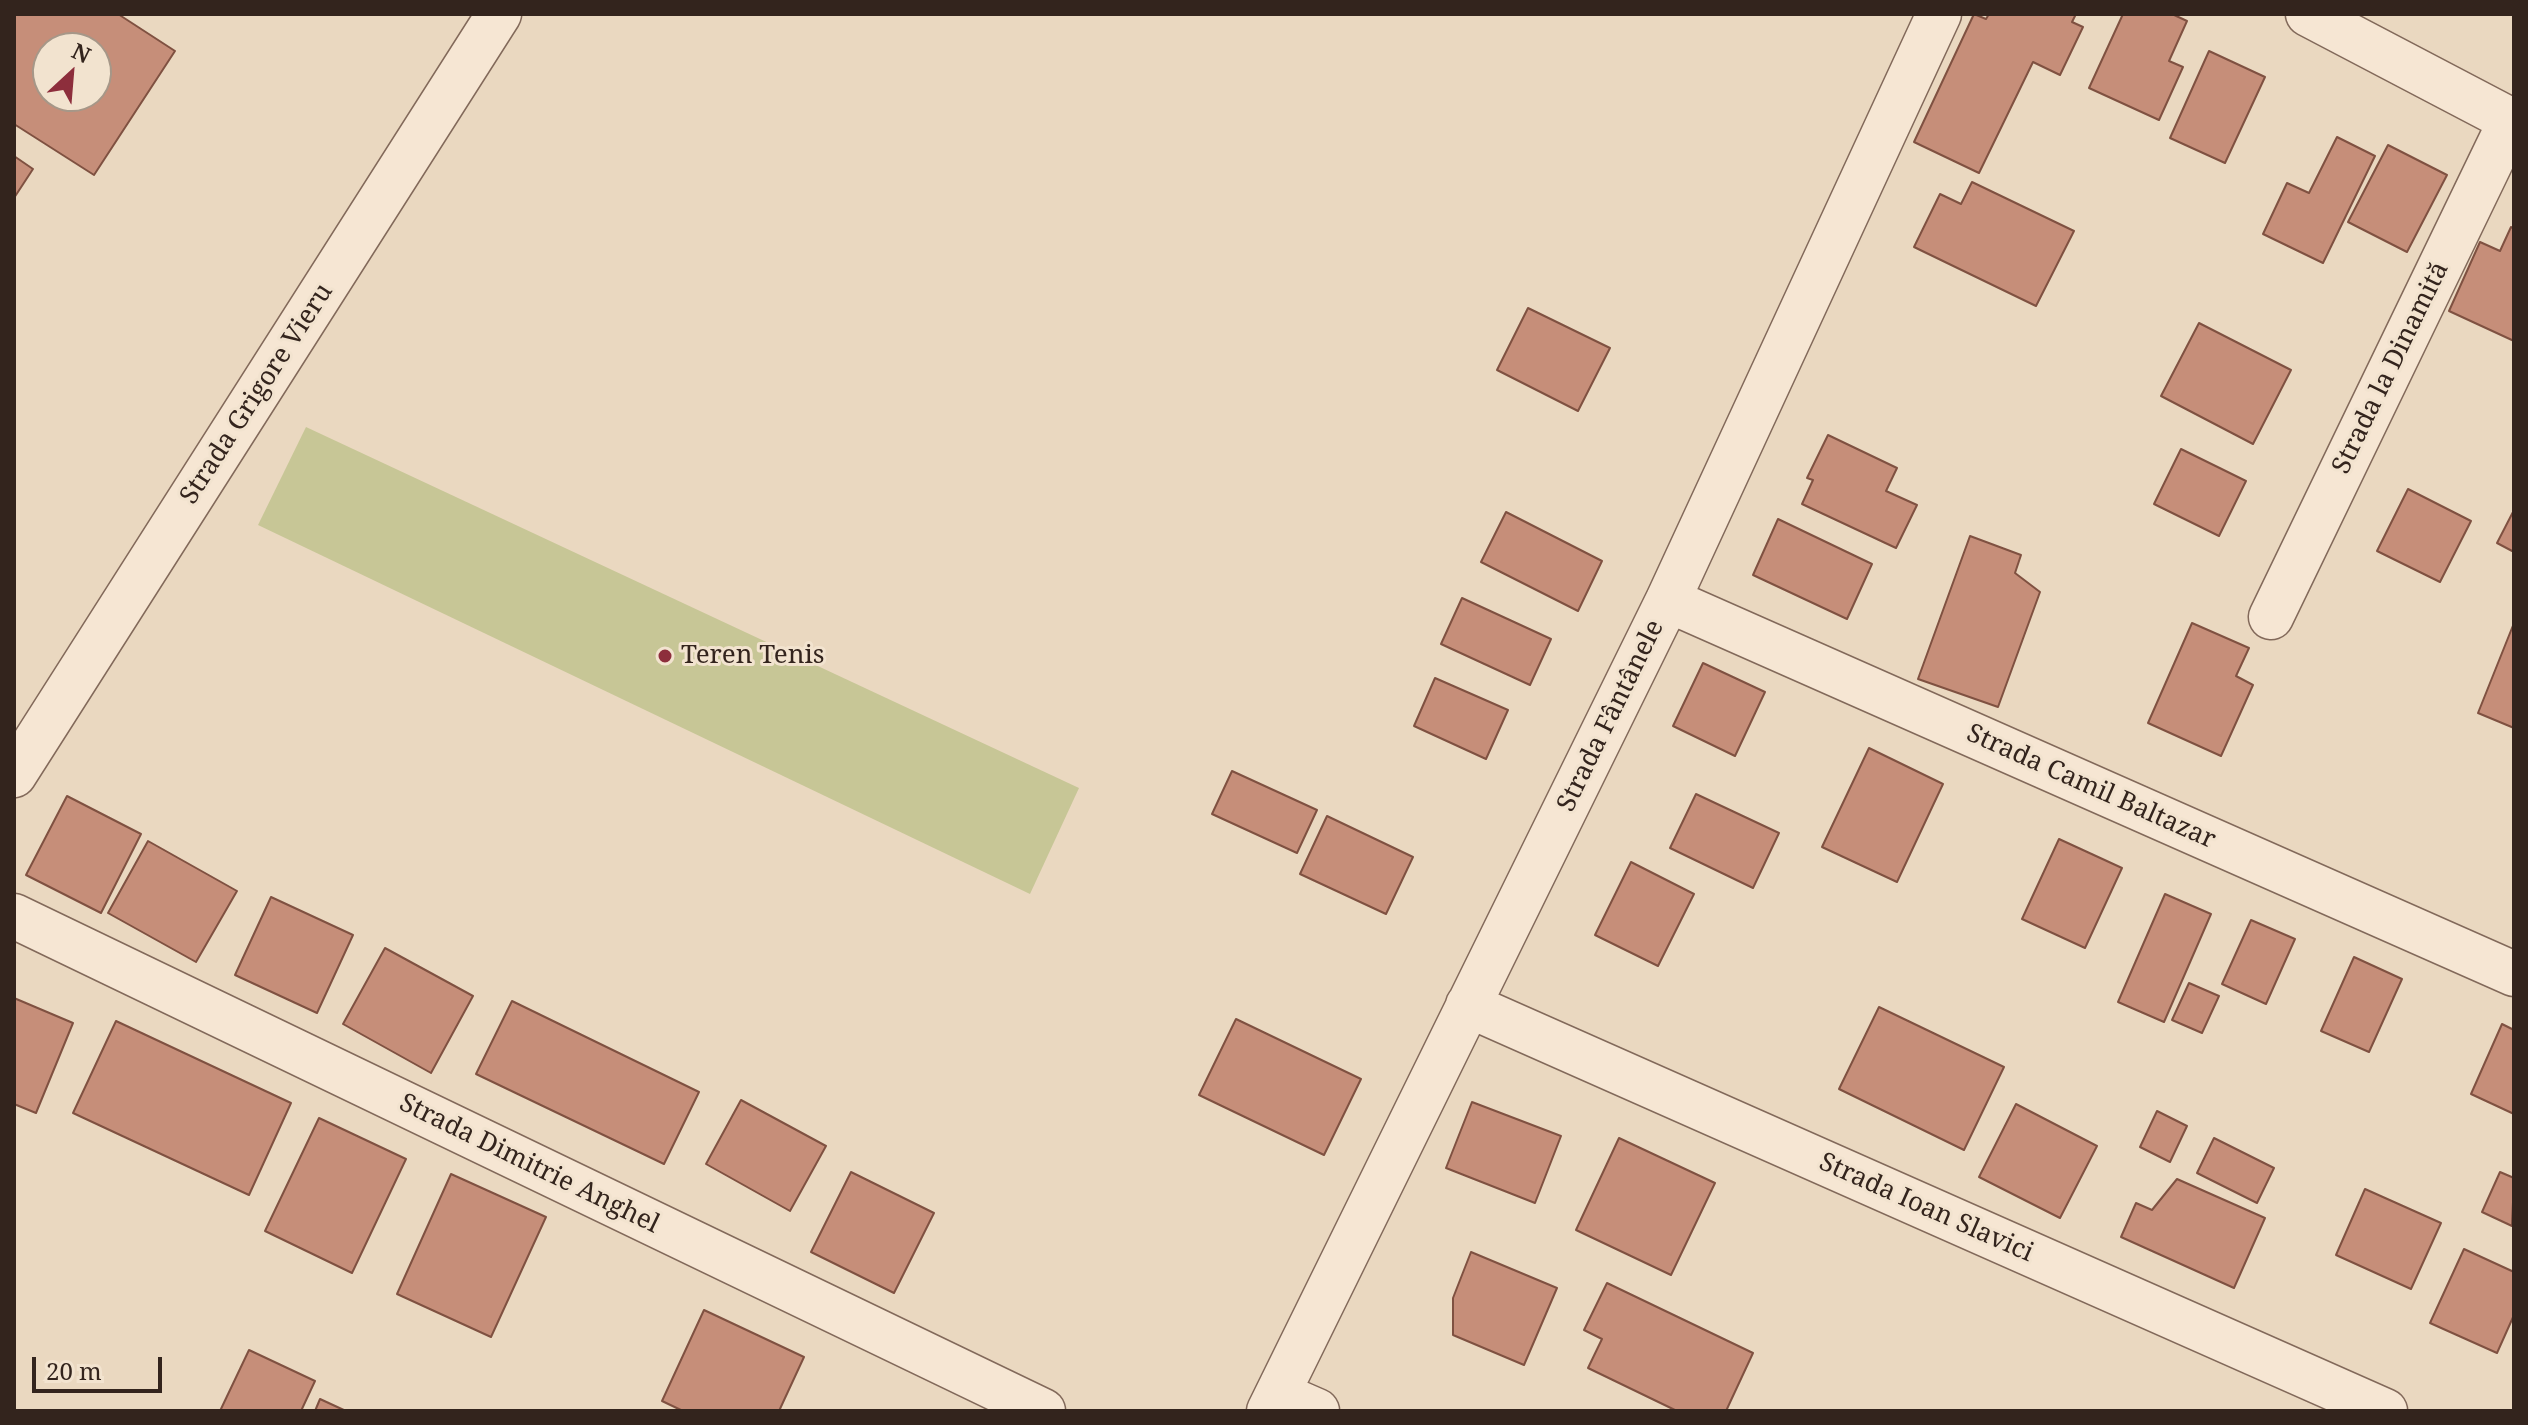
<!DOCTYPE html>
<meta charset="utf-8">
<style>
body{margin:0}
#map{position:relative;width:2528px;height:1425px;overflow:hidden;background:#ead8c0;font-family:"Noto Serif",serif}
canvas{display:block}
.frame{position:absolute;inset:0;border:16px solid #33241d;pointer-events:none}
.north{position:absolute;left:32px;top:32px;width:80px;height:80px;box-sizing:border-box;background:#f2e3cf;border:2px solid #a69788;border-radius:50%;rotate:26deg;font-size:22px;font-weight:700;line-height:32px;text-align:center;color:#33241d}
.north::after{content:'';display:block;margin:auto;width:28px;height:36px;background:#8d2e3c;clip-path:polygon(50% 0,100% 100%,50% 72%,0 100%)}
.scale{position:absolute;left:32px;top:1357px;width:130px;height:36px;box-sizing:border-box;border:4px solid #33241d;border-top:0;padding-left:10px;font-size:24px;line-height:28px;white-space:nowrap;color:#33241d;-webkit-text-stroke:6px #f2e3cf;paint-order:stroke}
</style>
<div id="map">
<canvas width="2528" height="1425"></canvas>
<div class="frame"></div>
<div class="north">N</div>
<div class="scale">20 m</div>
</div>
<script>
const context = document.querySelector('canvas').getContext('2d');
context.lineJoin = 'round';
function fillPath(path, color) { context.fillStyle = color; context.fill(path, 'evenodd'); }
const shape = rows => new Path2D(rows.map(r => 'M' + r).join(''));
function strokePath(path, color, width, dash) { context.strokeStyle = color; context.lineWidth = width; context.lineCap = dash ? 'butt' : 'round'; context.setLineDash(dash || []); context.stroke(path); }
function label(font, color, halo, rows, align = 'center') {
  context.font = font + ' "Noto Serif",serif'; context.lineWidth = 6; context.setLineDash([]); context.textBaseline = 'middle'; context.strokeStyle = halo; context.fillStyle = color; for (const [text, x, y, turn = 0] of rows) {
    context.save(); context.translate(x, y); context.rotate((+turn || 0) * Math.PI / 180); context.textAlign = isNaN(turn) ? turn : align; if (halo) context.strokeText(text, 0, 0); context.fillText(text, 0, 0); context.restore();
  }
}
fillPath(shape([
 [306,427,1079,788,1030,894,258,525]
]), '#c7c696');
const building = shape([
 [14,14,118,14,175,51,94,175,14,124,14,14],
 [48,48,96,48,96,96,48,96,48,48],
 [1974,14,1986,19,1989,14,2076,14,2072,22,2083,27,2060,75,2033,62,1979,173,1914,142,1974,14],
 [2123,14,2172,14,2187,21,2169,61,2183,67,2159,120,2089,88,2123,14],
 [2209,51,2265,77,2225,163,2170,138,2209,51],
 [2337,137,2375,156,2323,263,2263,234,2287,183,2309,193,2337,137],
 [2388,145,2447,175,2407,252,2348,222,2388,145],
 [14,156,33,169,14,198,14,156],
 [1972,182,2074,231,2036,306,1914,247,1940,194,1961,204,1972,182],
 [2511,227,2514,229,2514,341,2449,311,2480,242,2500,251,2511,227],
 [1528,308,1610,348,1578,411,1497,370,1528,308],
 [2199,323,2291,370,2253,444,2161,396,2199,323],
 [1828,435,1897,468,1886,491,1917,505,1896,548,1802,504,1813,480,1807,478,1828,435],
 [2181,449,2246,481,2219,536,2154,504,2181,449],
 [2408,489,2471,521,2440,582,2377,551,2408,489],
 [2514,510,2514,552,2497,543,2514,510],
 [1506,512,1602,561,1578,611,1481,562,1506,512],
 [1778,519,1872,564,1847,619,1753,575,1778,519],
 [1970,536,2021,555,2015,573,2040,592,1998,707,1918,679,1970,536],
 [1462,598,1551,639,1530,685,1441,644,1462,598],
 [2192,623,2249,648,2236,676,2253,685,2221,756,2148,723,2192,623],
 [2514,623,2514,728,2478,713,2514,623],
 [1703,663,1765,692,1735,756,1673,726,1703,663],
 [1435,678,1508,710,1486,759,1414,726,1435,678],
 [1869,748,1943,784,1897,882,1822,847,1869,748],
 [1232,771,1317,810,1297,853,1212,814,1232,771],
 [1696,794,1779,833,1753,888,1670,848,1696,794],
 [67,796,141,834,101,913,26,875,67,796],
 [1327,816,1413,857,1386,914,1300,874,1327,816],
 [2059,839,2122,868,2085,948,2022,919,2059,839],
 [148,841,237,891,196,962,108,913,148,841],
 [1631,862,1694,894,1658,966,1595,935,1631,862],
 [2165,894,2211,914,2164,1022,2118,1002,2165,894],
 [271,897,353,935,317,1013,235,975,271,897],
 [2251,920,2295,939,2266,1004,2222,984,2251,920],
 [385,948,473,996,431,1073,343,1024,385,948],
 [2354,957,2402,979,2369,1052,2321,1031,2354,957],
 [2189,983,2219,996,2202,1033,2172,1020,2189,983],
 [14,998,73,1023,36,1113,14,1104,14,998],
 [512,1001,699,1092,664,1164,476,1074,512,1001],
 [1879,1007,2004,1067,1964,1150,1839,1089,1879,1007],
 [1236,1019,1361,1079,1324,1155,1199,1095,1236,1019],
 [116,1021,291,1103,249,1195,73,1113,116,1021],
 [2502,1024,2514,1030,2514,1114,2471,1094,2502,1024],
 [741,1100,826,1146,790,1211,706,1164,741,1100],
 [1472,1102,1561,1136,1535,1203,1446,1168,1472,1102],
 [2016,1104,2097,1146,2060,1218,1979,1177,2016,1104],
 [2157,1111,2187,1126,2170,1162,2140,1147,2157,1111],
 [319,1118,406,1159,352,1273,265,1231,319,1118],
 [1619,1138,1715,1183,1671,1275,1576,1230,1619,1138],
 [2214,1138,2274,1168,2257,1203,2197,1173,2214,1138],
 [851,1172,934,1213,894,1293,811,1252,851,1172],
 [2500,1172,2514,1178,2512,1226,2482,1212,2500,1172],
 [451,1174,546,1217,491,1337,397,1294,451,1174],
 [2177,1179,2265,1218,2234,1288,2121,1237,2136,1203,2152,1210,2177,1179],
 [2365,1189,2441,1223,2411,1289,2336,1255,2365,1189],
 [2464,1249,2514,1272,2514,1315,2497,1353,2430,1323,2464,1249],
 [1471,1252,1557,1288,1524,1365,1453,1335,1453,1298,1471,1252],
 [1607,1283,1753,1353,1726,1411,1677,1411,1588,1368,1602,1339,1584,1330,1607,1283],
 [704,1310,804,1357,779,1411,683,1411,662,1401,704,1310],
 [249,1350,315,1381,301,1411,220,1411,249,1350],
 [320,1399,346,1411,315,1411,320,1399]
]);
fillPath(building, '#c68e79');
strokePath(building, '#7f5141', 2);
const minor = shape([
 [2308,14,2514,122],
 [1668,600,2514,974],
 [2271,617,2511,120],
 [14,775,499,14],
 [14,916,1043,1411],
 [1468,1005,2385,1411],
 [1278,1394,1317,1411],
 [1269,1411,1668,600,1939,14]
]);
strokePath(minor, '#82695a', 47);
strokePath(minor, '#f6e6d3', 44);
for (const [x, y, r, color] of [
 [665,656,8,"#8d2e3c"]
]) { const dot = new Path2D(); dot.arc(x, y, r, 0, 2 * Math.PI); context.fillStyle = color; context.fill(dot); strokePath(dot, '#f2e3cf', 3); }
label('26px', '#33241d', '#f2e3cf', [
 ["Strada la Dinamită",2391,368,-64],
 ["Strada Grigore Vieru",257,394,-57],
 ["Strada Fântânele",1611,716,-64],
 ["Strada Camil Baltazar",2091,787,24],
 ["Strada Dimitrie Anghel",529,1164,26],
 ["Strada Ioan Slavici",1926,1208,24]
]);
label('26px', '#33241d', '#f2e3cf', [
 ["Teren Tenis",681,656]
], 'left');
</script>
